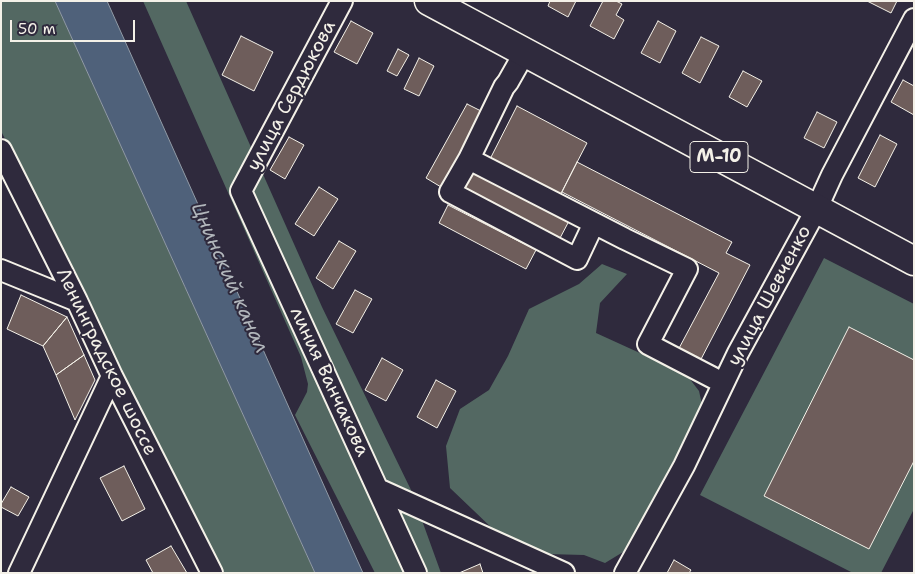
<!DOCTYPE html>
<meta charset="utf-8">
<style>
body{margin:0}
#map{position:relative;width:915px;height:574px;overflow:hidden;background:#2f2a3d;font-family:"Shantell Sans",sans-serif}
canvas{display:block}
.frame{position:absolute;inset:0;border:2px solid #f4f1e8;pointer-events:none}
.scale{position:absolute;left:10px;top:20px;width:125px;height:22px;box-sizing:border-box;border:2px solid #f4f1e8;border-top:0;padding-left:6px;font-size:15px;line-height:18px;white-space:nowrap;color:#f4f1e8;-webkit-text-stroke:4px #2f2a3d;paint-order:stroke}
</style>
<div id="map">
<canvas width="915" height="574"></canvas>
<div class="frame"></div>
<div class="scale">50 m</div>
</div>
<script>
const context = document.querySelector('canvas').getContext('2d');
context.lineJoin = 'round';
function fillPath(path, color) { context.fillStyle = color; context.fill(path, 'evenodd'); }
const shape = rows => new Path2D(rows.map(r => 'M' + r).join(''));
function strokePath(path, color, width, dash) { context.strokeStyle = color; context.lineWidth = width; context.lineCap = dash ? 'butt' : 'round'; context.setLineDash(dash || []); context.stroke(path); }
function label(font, color, halo, rows, align = 'center') {
  context.font = font + ' "Shantell Sans",sans-serif'; context.lineWidth = 4; context.setLineDash([]); context.textBaseline = 'middle'; context.strokeStyle = halo; context.fillStyle = color; for (const [text, x, y, turn = 0] of rows) {
    context.save(); context.translate(x, y); context.rotate((+turn || 0) * Math.PI / 180); context.textAlign = isNaN(turn) ? turn : align; if (halo) context.strokeText(text, 0, 0); context.fillText(text, 0, 0); context.restore();
  }
}
fillPath(shape([
 [1,1,55,1,315,573,224,573,1,131],
 [143,1,186,1,322,307,411,490,441,573,375,573,295,415,307,392,308,384,301,357],
 [824,258,914,304,914,509,881,573,853,573,700,495],
 [602,264,627,274,600,303,596,333,686,374,699,391,703,409,633,546,605,563,584,555,546,554,495,531,450,488,446,446,460,409,489,390,508,356,529,309,579,284]
]), '#536862');
const water = shape([
 [55,1,107,1,363,573,315,573,55,1]
]);
fillPath(water, '#4f617a');
strokePath(water, '#919ba6', 1);
const building = shape([
 [550,1,576,1,568,17,548,6,550,1],
 [603,1,616,1,622,4,616,15,624,20,614,39,590,26,603,1],
 [867,1,897,1,891,13,867,1],
 [351,21,373,33,357,64,334,52,351,21],
 [658,21,676,31,660,63,641,53,658,21],
 [241,36,273,52,254,91,222,75,241,36],
 [701,37,719,46,700,83,682,73,701,37],
 [398,49,409,55,397,76,387,71,398,49],
 [419,58,434,66,419,96,404,89,419,58],
 [743,71,762,81,747,107,729,97,743,71],
 [903,80,914,86,914,115,891,102,903,80],
 [467,104,483,112,441,187,426,178,467,104],
 [517,106,587,143,558,199,488,163,517,106],
 [817,112,837,122,824,148,804,138,817,112],
 [880,135,897,144,875,187,858,178,880,135],
 [289,137,304,145,285,179,270,170,289,137],
 [577,162,732,242,726,253,750,265,699,363,677,352,719,273,562,192,577,162],
 [472,171,569,221,559,240,463,190,472,171],
 [319,187,338,199,314,236,295,224,319,187],
 [448,205,536,250,526,269,439,223,448,205],
 [339,241,356,251,333,289,316,278,339,241],
 [355,290,372,299,353,333,336,324,355,290],
 [21,295,67,317,43,346,7,329,21,295],
 [67,317,84,355,56,375,43,346,67,317],
 [849,327,914,360,914,461,869,549,764,496,849,327],
 [84,355,95,380,75,420,56,375,84,355],
 [382,358,403,370,386,401,365,390,382,358],
 [436,380,456,391,437,428,417,417,436,380],
 [124,466,145,509,122,521,100,478,124,466],
 [11,487,29,497,18,516,1,507,1,504,11,487],
 [171,546,187,573,153,573,146,560,171,546],
 [674,560,691,570,689,573,667,573,674,560],
 [480,564,483,573,459,573,480,564]
]);
fillPath(building, '#6e5d5b');
strokePath(building, '#f4f1e8', 1);
const minor = shape([
 [342,1,241,191,416,573],
 [525,52,508,82,504,87,469,159,625,239,687,269,648,344,723,383],
 [1,150,77,301,112,376,212,573],
 [469,159,450,192,577,259,594,223],
 [1,270,77,301],
 [378,489,564,573],
 [19,573,112,376],
 [625,573,684,466,738,353,816,210,832,175,914,19]
]);
const highway = shape([
 [429,1,914,261]
]);
strokePath(minor, '#f4f1e8', 24);
strokePath(highway, '#f4f1e8', 31);
strokePath(minor, '#2f2a3d', 20);
strokePath(highway, '#2f2a3d', 28);
for (const [x, y, w] of [
 [719,157,58]
]) { const box = new Path2D(); box.roundRect(x - w / 2, y - 15.5, w, 31, 4); context.fillStyle = '#2f2a3d'; context.fill(box); strokePath(box, '#f4f1e8', 1); }
label('bold 18px', '#f4f1e8', null, [
 ["М-10",719,157]
]);
label('19px', '#f4f1e8', '#2f2a3d', [
 ["улица Сердюкова",292,96,-62],
 ["улица Шевченко",770,296,-62],
 ["Ленинградское шоссе",106,362,64],
 ["линия Ванчакова",329,382,65]
]);
label('italic 20px', '#b2b7bc', '#2f2a3d', [
 ["Цнинский канал",229,278,66]
]);
</script>
